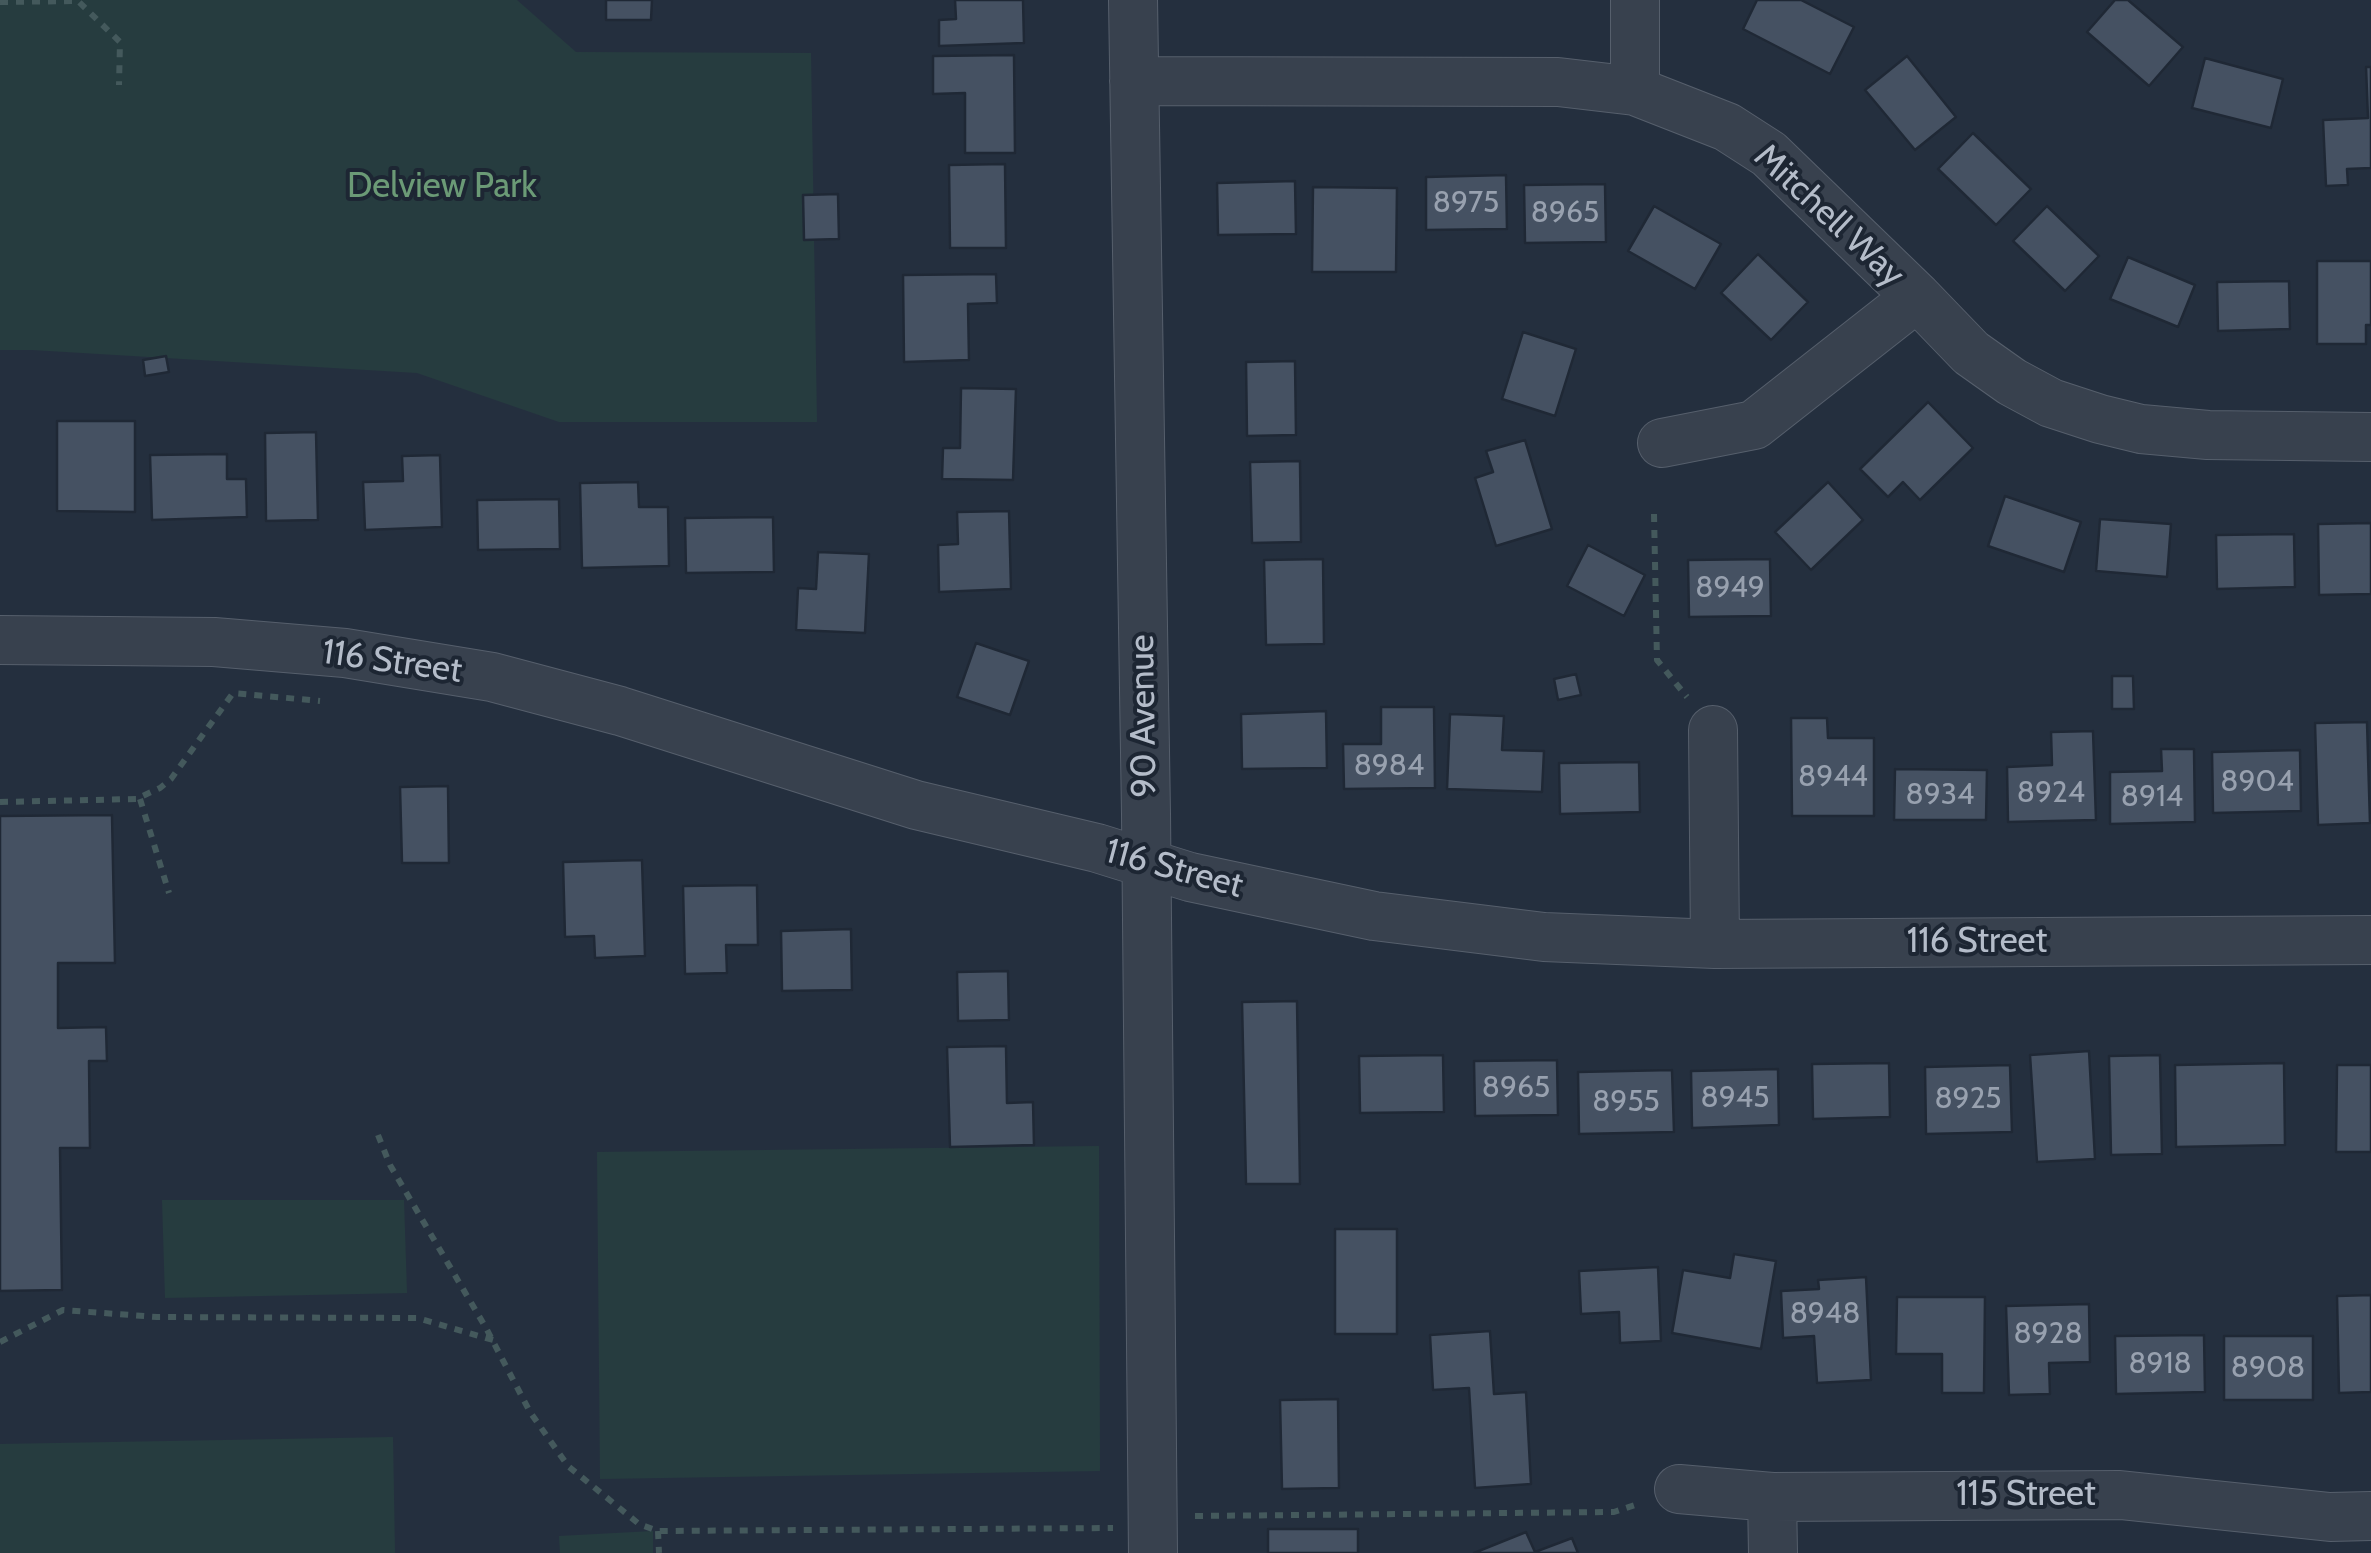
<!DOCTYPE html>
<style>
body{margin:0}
canvas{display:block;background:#242f3e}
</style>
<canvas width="2371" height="1553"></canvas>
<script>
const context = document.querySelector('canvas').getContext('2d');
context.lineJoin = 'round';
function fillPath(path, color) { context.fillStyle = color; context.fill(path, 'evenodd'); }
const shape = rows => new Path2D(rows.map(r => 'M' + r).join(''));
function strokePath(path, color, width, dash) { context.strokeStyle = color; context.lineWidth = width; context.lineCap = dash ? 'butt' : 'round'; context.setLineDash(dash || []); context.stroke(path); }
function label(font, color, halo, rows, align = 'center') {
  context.font = font + ' Cabin,sans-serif'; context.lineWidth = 8; context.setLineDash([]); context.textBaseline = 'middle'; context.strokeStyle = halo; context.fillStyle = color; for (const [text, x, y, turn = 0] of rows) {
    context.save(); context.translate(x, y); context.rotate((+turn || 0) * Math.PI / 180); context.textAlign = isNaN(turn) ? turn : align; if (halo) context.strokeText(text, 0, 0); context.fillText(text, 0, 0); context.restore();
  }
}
fillPath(shape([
 [0,0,517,0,576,52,811,53,817,422,559,422,417,373,32,350,0,350],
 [1099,1146,1100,1471,600,1479,597,1152],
 [162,1200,404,1200,407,1293,165,1298],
 [393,1437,395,1553,0,1553,0,1444],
 [653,1531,653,1553,560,1553,559,1536]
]), '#263c3f');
const building = shape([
 [606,0,652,0,651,20,606,20,606,0],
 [955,0,1023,0,1024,43,939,46,939,20,956,19,955,0],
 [1757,0,1801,0,1854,27,1830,74,1743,29,1757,0],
 [2115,0,2128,0,2183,47,2149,86,2087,32,2115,0],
 [1014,55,1015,153,965,153,965,93,933,94,933,56,1014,55],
 [1907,56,1956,117,1915,150,1865,90,1907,56],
 [2205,58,2283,79,2271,128,2192,108,2205,58],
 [2366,67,2371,67,2371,168,2347,169,2348,185,2326,186,2323,120,2368,118,2366,67],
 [1973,133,2031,189,1996,225,1938,169,1973,133],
 [1005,164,1006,248,950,248,949,165,1005,164],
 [1506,175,1507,229,1426,230,1426,177,1506,175],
 [1295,181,1296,234,1218,235,1217,183,1295,181],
 [1605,184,1606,242,1525,243,1524,185,1605,184],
 [1313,187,1397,188,1396,272,1312,272,1313,187],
 [838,194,839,239,804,240,803,195,838,194],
 [1654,206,1721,244,1695,289,1628,251,1654,206],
 [2047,206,2099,256,2065,291,2013,241,2047,206],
 [1758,254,1808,302,1771,340,1721,293,1758,254],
 [2128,257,2195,285,2178,327,2110,299,2128,257],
 [2317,261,2371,261,2371,325,2366,325,2366,344,2317,344,2317,261],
 [996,274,997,303,968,304,969,360,904,362,903,275,996,274],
 [2289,281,2290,329,2218,331,2217,282,2289,281],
 [1523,332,1576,349,1555,416,1502,399,1523,332],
 [166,356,169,372,145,376,143,360,166,356],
 [1295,361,1296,435,1247,436,1246,362,1295,361],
 [961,388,1016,389,1013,480,942,479,943,448,960,448,961,388],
 [1928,402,1973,448,1920,500,1903,482,1888,497,1860,469,1928,402],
 [57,421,135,421,135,512,57,511,57,421],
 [316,432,318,520,266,521,265,433,316,432],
 [1525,440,1552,529,1496,546,1475,478,1493,472,1486,451,1525,440],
 [227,454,227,479,246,479,247,517,152,520,150,455,227,454],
 [440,455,442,527,365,530,363,482,403,481,402,456,440,455],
 [1300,461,1301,542,1252,543,1250,462,1300,461],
 [638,482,639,507,668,507,669,566,582,568,580,483,638,482],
 [1828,482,1863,520,1811,570,1775,532,1828,482],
 [2005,496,2081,522,2064,572,1988,546,2005,496],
 [559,499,560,549,478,550,477,500,559,499],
 [1009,511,1011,589,939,592,938,545,958,544,957,512,1009,511],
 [773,517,774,572,686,573,685,518,773,517],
 [2100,519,2171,524,2167,577,2096,571,2100,519],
 [2371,523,2371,594,2319,595,2318,524,2371,523],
 [2294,534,2295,587,2217,589,2216,535,2294,534],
 [1588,545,1645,575,1624,616,1567,586,1588,545],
 [818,552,869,554,865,633,796,630,798,588,816,589,818,552],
 [1323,559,1324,644,1266,645,1264,560,1323,559],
 [1770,559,1771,616,1689,617,1688,560,1770,559],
 [976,643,1029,661,1010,715,957,697,976,643],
 [1576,674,1581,695,1558,700,1554,679,1576,674],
 [2112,676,2133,676,2134,709,2112,709,2112,676],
 [1381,707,1434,707,1435,788,1344,789,1343,744,1381,744,1381,707],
 [1326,711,1327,768,1242,769,1241,714,1326,711],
 [1450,714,1504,716,1502,750,1544,751,1542,792,1447,789,1450,714],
 [1791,718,1827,718,1828,738,1874,738,1874,816,1792,816,1791,718],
 [2367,722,2370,823,2318,825,2315,723,2367,722],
 [2093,731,2096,820,2008,822,2007,767,2052,765,2051,732,2093,731],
 [2161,749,2194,749,2195,822,2110,824,2110,772,2162,771,2161,749],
 [2300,750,2301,811,2213,813,2212,752,2300,750],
 [1639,762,1640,812,1560,814,1559,763,1639,762],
 [1895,769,1987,770,1986,820,1894,820,1895,769],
 [448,786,449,863,402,863,400,787,448,786],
 [112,815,115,963,58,963,58,1028,106,1027,107,1061,89,1061,90,1148,60,1148,62,1290,0,1291,0,816,112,815],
 [642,860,645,956,595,958,594,936,565,937,563,862,642,860],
 [757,885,758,945,726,945,727,973,685,974,683,886,757,885],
 [851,929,852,990,782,991,781,931,851,929],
 [1008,971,1009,1020,958,1021,957,972,1008,971],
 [1297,1001,1300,1184,1246,1184,1242,1002,1297,1001],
 [1006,1046,1007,1103,1033,1102,1034,1145,950,1147,947,1047,1006,1046],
 [2089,1051,2095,1159,2037,1162,2030,1055,2089,1051],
 [1443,1055,1444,1112,1360,1113,1359,1056,1443,1055],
 [2160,1055,2162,1154,2111,1155,2109,1056,2160,1055],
 [1557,1060,1558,1115,1475,1116,1474,1061,1557,1060],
 [1889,1063,1890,1117,1813,1119,1812,1064,1889,1063],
 [2284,1063,2285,1145,2176,1147,2175,1065,2284,1063],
 [2010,1065,2012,1132,1926,1134,1925,1067,2010,1065],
 [2337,1065,2371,1065,2371,1152,2336,1152,2337,1065],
 [1778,1069,1779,1125,1692,1128,1691,1071,1778,1069],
 [1672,1070,1674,1132,1579,1134,1578,1072,1672,1070],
 [1335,1229,1397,1229,1397,1334,1335,1334,1335,1229],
 [1734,1254,1776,1261,1761,1349,1672,1333,1683,1270,1730,1278,1734,1254],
 [1658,1267,1661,1341,1620,1343,1619,1312,1581,1314,1579,1271,1658,1267],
 [1866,1277,1871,1380,1817,1383,1814,1336,1783,1338,1781,1291,1819,1289,1818,1280,1866,1277],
 [2371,1295,2371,1392,2339,1393,2337,1296,2371,1295],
 [1897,1297,1985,1297,1984,1393,1942,1393,1942,1354,1896,1354,1897,1297],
 [2089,1304,2090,1362,2049,1363,2050,1394,2009,1395,2006,1306,2089,1304],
 [1490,1331,1494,1394,1526,1392,1531,1484,1475,1488,1469,1388,1433,1390,1430,1335,1490,1331],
 [2204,1335,2205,1392,2116,1394,2115,1336,2204,1335],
 [2224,1336,2313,1336,2313,1400,2224,1400,2224,1336],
 [1338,1399,1339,1488,1282,1489,1280,1400,1338,1399],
 [1268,1529,1358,1529,1358,1553,1268,1553,1268,1529],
 [1526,1532,1535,1552,1572,1538,1578,1553,1474,1553,1526,1532]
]);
fillPath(building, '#455162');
strokePath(building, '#1f2835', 2.5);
const minor = shape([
 [1133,0,1146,814,1153,1553],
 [1635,0,1635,91],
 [1134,81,1558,82,1635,91,1727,127,1769,154,1917,297,1971,353,2012,382,2051,403,2100,419,2141,429,2208,435,2371,437],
 [1662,443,1754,425,1917,297],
 [0,640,214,642,345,653,492,677,620,711,916,805,1097,848,1190,877,1374,916,1544,937,1715,944,2371,940],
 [1713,730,1715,944],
 [1679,1489,1772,1497,2120,1495,2330,1517,2371,1516],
 [1772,1497,1773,1553]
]);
strokePath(minor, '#565f6c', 50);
strokePath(shape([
 [0,2,78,1,120,42,119,85],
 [1654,514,1657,660,1687,697],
 [140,799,169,893],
 [0,802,136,799,160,788,171,779,233,693,320,701],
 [378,1135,390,1165,486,1328,530,1412,568,1466,639,1524,658,1531,1113,1528],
 [0,1342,63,1310,157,1317,417,1318,493,1340],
 [1195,1516,1614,1512,1641,1503],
 [658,1531,659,1553]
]), '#44595c', 6, [8, 8]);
strokePath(minor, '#38414e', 48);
label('30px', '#98a1af', null, [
 ["8975",1466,203],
 ["8965",1565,213],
 ["8949",1730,588],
 ["8984",1389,766],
 ["8944",1833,777],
 ["8904",2257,782],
 ["8924",2051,793],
 ["8934",1940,795],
 ["8914",2152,797],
 ["8965",1516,1088],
 ["8945",1735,1098],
 ["8925",1968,1099],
 ["8955",1626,1102],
 ["8948",1825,1314],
 ["8928",2048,1334],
 ["8918",2160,1364],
 ["8908",2268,1368]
]);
label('35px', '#6b9a76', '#1d2633', [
 ["Delview Park",442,187]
]);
label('35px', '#b4bcc9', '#1d2633', [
 ["Mitchell Way",1829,216,43],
 ["116 Street",392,662,8],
 ["90 Avenue",1144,716,-91],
 ["116 Street",1174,869,15],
 ["116 Street",1977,942],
 ["115 Street",2026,1495]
]);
</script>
